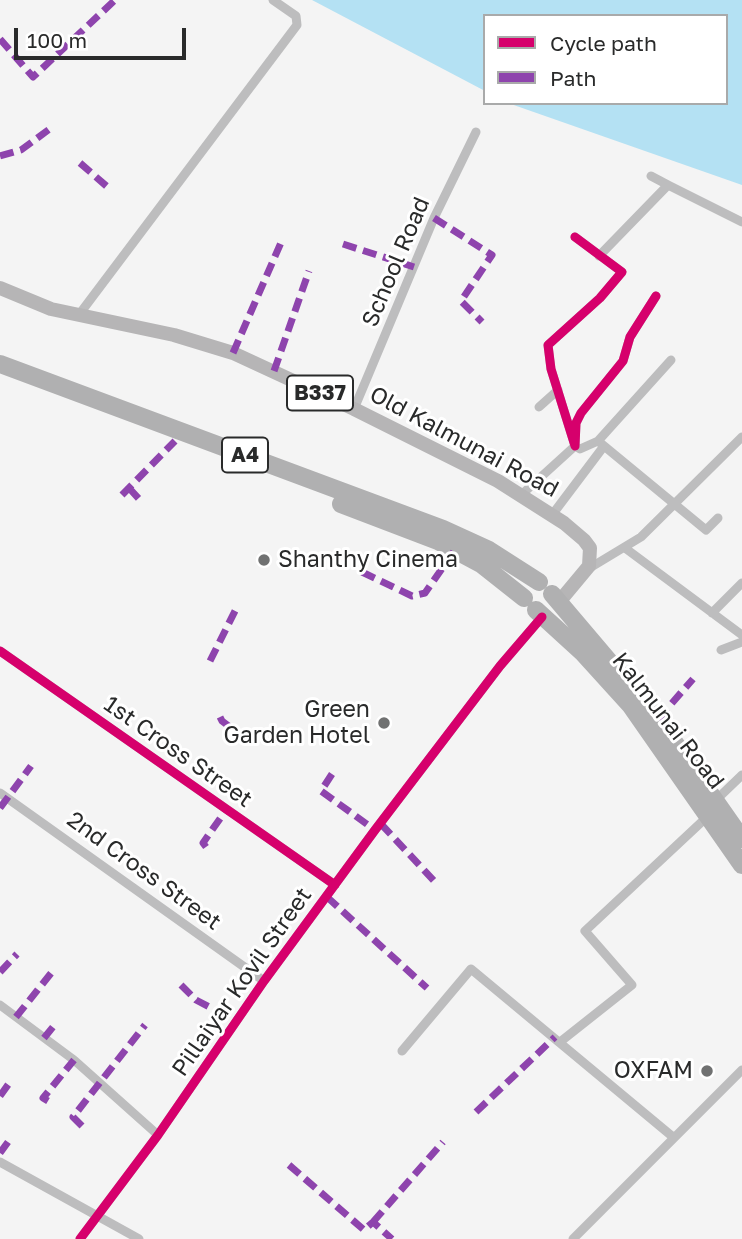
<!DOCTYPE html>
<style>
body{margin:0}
#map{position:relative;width:742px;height:1239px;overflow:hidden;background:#f4f4f4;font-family:"Golos Text",sans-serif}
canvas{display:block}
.legend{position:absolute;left:483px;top:14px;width:245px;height:91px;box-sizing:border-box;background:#fff;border:2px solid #a9aaaa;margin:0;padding:9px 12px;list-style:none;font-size:21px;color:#292a2a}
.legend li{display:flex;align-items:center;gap:14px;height:35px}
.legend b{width:35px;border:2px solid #a9aaaa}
.scale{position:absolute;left:14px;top:28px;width:172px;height:32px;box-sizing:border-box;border:4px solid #292a2a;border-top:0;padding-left:9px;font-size:21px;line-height:24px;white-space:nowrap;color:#292a2a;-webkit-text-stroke:5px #fff;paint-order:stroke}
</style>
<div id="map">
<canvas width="742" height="1239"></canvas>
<ul class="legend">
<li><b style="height:9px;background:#d6006c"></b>Cycle path</li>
<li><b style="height:9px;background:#8e44ad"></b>Path</li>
</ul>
<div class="scale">100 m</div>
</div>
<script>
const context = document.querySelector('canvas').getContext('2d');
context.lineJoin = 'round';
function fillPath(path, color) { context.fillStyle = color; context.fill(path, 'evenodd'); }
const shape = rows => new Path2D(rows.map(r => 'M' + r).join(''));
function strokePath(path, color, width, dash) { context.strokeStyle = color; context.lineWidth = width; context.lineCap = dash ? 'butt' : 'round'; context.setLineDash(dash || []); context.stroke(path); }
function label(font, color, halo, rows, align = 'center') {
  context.font = font + ' "Golos Text",sans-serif'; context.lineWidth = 6; context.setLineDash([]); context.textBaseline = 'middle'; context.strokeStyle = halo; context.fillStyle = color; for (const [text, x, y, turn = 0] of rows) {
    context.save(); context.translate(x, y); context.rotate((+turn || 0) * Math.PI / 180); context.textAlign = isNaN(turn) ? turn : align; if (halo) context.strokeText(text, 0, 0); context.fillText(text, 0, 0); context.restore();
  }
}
fillPath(shape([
 [312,0,742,0,742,185,508,103,726,103,726,16,485,16,485,91]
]), '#b4e1f3');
strokePath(shape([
 [668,185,742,222],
 [575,237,622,272,600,298,548,345,551,369,575,446,576,423,581,413,623,361,630,337,656,296],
 [599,256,668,185,651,176],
 [78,316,297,25,296,16,273,0],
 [539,407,558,390],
 [354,409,434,218,476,132],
 [598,441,706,530,718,518],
 [520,496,575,446,580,449,598,441,671,360],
 [552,515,604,446],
 [625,548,742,635],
 [588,569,641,537,742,437],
 [712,613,742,583],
 [721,650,742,642],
 [0,651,335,885],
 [0,793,264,981],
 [716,800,742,775],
 [0,1005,74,1060,158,1135],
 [560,1042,632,985,585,931,708,816],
 [402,1051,471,969,673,1137],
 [0,1162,139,1239],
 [80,1239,158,1135,264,981,375,830,500,666,542,617],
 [573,1239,742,1070]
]), '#bdbdbe', 9);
strokePath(shape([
 [0,288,51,309,174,335,233,353,354,409,498,481,564,523,584,540,590,548,589,566,559,602]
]), '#b6b5b6', 14);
strokePath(shape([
 [0,364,443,529,489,550,539,582],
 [341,504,438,541,481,564,524,598],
 [552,594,658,719,742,839],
 [536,610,582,652,631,706,742,865]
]), '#b0b0b1', 18);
strokePath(shape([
 [0,39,33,77,115,0],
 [0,156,21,150,51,128],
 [80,163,111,190],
 [434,218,492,255,461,301,482,322],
 [343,244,414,267],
 [233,353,283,238],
 [274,371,309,271],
 [129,488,141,501],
 [122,495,175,441],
 [362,572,412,596,425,593,455,550],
 [210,661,238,605],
 [220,717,222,721,243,737],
 [658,719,693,679],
 [332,774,321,791,375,830],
 [0,808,31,766],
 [381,824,437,884],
 [206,847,203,843,226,810],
 [327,897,427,988],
 [0,972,17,954],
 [181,985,196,1000,236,1021],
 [16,1017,52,972],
 [44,1038,57,1022],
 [0,1096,10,1082],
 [48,1101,43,1098,74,1060],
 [476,1112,555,1037],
 [82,1126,73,1117,145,1025],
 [0,1153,8,1142],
 [289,1165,364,1230,373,1222,392,1239],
 [373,1222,443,1142]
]), '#8e44ad', 7, [14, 7]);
strokePath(shape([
 [575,237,622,272,600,298,548,345,551,369,575,446,576,423,581,413,623,361,630,337,656,296],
 [0,651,335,885],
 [80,1239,158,1135,264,981,375,830,500,666,542,617]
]), '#d6006c', 9);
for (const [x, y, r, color] of [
 [264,560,7,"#707171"],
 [384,723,7,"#707171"],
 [707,1071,7,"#707171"]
]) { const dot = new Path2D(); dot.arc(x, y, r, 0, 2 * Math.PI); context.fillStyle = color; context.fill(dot); strokePath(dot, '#fff', 2.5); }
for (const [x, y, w] of [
 [320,393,66],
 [245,455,46]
]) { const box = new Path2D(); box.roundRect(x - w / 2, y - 17.5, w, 35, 5); context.fillStyle = '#fff'; context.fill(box); strokePath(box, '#292a2a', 2); }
label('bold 21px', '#292a2a', null, [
 ["B337",320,393],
 ["A4",245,455]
]);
label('23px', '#292a2a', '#fff', [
 ["School Road",396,262,-67],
 ["Old Kalmunai Road",464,442,28],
 ["Kalmunai Road",668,721,52],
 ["1st Cross Street",178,752,35],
 ["2nd Cross Street",144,871,36],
 ["Pillaiyar Kovil Street",242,982,-55]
]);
label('23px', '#292a2a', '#fff', [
 ["Shanthy Cinema",278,560,"left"],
 ["Green",370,710],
 ["Garden Hotel",370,736],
 ["OXFAM",693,1071]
], 'right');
</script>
